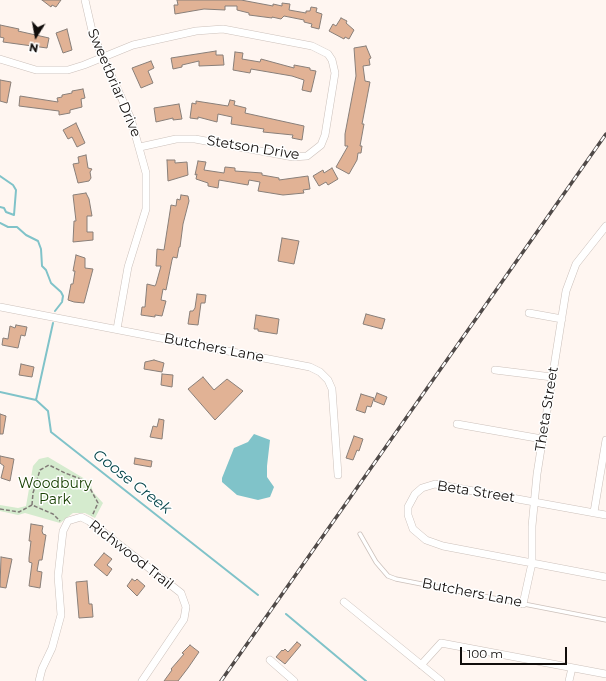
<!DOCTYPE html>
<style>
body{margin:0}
#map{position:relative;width:606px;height:681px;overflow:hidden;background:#fff6f1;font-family:Montserrat,sans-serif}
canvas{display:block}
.north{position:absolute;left:16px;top:16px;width:40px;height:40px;-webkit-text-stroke:3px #fff;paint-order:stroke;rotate:191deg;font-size:11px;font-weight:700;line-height:16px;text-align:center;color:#110d0b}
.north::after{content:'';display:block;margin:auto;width:14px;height:18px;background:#110d0b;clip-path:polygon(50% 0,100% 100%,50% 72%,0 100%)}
.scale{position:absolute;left:460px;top:647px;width:107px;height:18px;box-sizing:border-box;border:2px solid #110d0b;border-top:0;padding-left:5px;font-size:12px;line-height:14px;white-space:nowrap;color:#110d0b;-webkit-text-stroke:3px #fff;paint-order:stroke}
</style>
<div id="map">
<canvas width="606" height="681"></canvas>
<div class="north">N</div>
<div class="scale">100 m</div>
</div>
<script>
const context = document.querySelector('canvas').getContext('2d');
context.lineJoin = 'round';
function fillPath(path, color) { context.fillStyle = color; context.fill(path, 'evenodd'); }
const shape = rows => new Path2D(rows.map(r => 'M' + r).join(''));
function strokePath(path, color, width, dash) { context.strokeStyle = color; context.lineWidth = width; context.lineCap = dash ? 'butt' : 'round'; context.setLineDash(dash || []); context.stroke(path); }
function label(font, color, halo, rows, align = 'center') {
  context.font = font + ' Montserrat,sans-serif'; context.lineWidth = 3; context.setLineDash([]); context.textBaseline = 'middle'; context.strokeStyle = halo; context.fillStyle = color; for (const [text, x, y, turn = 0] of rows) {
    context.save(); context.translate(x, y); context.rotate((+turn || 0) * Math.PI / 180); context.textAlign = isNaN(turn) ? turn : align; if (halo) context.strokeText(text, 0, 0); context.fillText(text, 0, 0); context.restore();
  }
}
fillPath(shape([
 [48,457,90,482,93,492,103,503,95,518,85,513,73,513,60,523,25,513,18,515,0,511,0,505,18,508,26,506,33,466,39,459]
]), '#d5ebce');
fillPath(shape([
 [254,434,270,440,267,466,267,477,274,487,270,497,258,500,237,495,222,482,222,478,234,448,248,442]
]), '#80c3c9');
strokePath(shape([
 [0,176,13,185,16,190,14,215,6,212,4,208,0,207],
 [0,223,8,227,17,227,26,235,38,241,41,249,42,266,46,270,51,283,61,292,63,296,62,302,55,311],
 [0,392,36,400,48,411,51,432,258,595],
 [36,400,53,323],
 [286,614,366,681]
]), '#80c3c9', 2);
const building = shape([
 [42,0,61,0,56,7,52,5,51,7,42,0],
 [177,0,241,0,273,6,273,4,282,6,282,3,290,4,289,10,306,13,306,11,310,11,311,7,317,8,316,12,322,14,319,29,311,27,312,24,304,22,304,20,284,16,281,19,272,17,272,18,249,15,249,13,237,10,237,6,225,6,225,10,204,9,175,14,174,5,178,5,177,0],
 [341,18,347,21,346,23,354,30,349,39,345,37,344,39,329,31,333,24,336,26,341,18],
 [0,25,19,29,18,31,49,38,47,48,3,42,4,38,0,37,0,25],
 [67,29,72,50,63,53,56,33,67,29],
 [366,46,371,58,369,59,370,65,363,66,365,81,370,82,362,124,364,124,360,146,362,146,361,153,358,153,357,160,349,174,336,167,348,146,345,146,345,134,356,76,354,48,366,46],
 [216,51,216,55,223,55,224,65,199,66,199,61,182,65,182,67,173,69,171,58,216,51],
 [235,52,243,53,242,59,260,62,261,59,294,68,294,65,310,68,310,70,316,71,311,92,302,90,304,80,292,76,251,69,250,73,233,70,235,52],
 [151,61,154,68,148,71,153,83,141,88,132,68,151,61],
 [0,80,11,82,7,103,0,101,0,80],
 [83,89,85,98,81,99,82,107,70,110,70,113,59,115,59,111,19,106,20,96,58,102,57,98,62,97,62,95,72,93,72,91,83,89],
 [230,100,235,101,234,105,246,108,245,113,304,126,302,140,292,138,293,135,263,132,264,129,231,124,232,117,218,114,217,122,198,117,198,119,190,118,192,103,196,104,196,101,228,106,230,100],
 [179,104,182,119,173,120,173,118,156,122,154,108,179,104],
 [76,123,85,143,77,147,72,137,68,139,63,130,76,123],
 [86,155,88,168,92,169,90,172,91,178,89,181,78,183,73,164,79,163,78,157,86,155],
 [167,160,175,160,175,163,187,162,188,175,168,181,167,160],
 [198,161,206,162,204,170,224,173,225,167,235,168,235,171,262,173,262,175,279,178,279,180,308,176,310,189,303,190,304,193,283,195,258,191,260,182,249,180,248,185,219,180,218,188,208,186,208,183,196,179,197,174,195,175,198,161],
 [332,168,338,179,328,185,326,182,319,186,313,176,323,170,324,173,332,168],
 [86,193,89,199,92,216,87,216,87,232,93,232,93,240,73,242,74,221,76,221,73,195,86,193],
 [181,195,188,196,189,201,183,224,180,247,179,247,177,258,173,257,172,260,166,290,163,289,161,300,166,301,162,316,155,315,155,317,141,315,142,307,145,307,147,284,155,286,156,284,161,266,156,266,157,249,164,250,171,205,176,206,177,199,180,200,181,195],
 [282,238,299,241,294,264,278,261,282,238],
 [76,255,85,258,85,268,93,269,84,303,74,302,68,300,71,284,73,284,75,271,73,271,76,255],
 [197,294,206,295,205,303,201,303,198,325,188,324,190,311,193,311,195,308,197,294],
 [366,314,385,319,382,329,363,324,366,314],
 [256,315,279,319,277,334,258,331,258,329,254,329,256,315],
 [16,325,27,327,25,336,21,335,18,348,2,345,3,338,8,339,10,326,15,328,16,325],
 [154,360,164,363,162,372,144,369,145,362,154,360],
 [21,364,34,367,32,377,19,375,21,364],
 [162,374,173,375,172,387,161,385,162,374],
 [203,377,214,390,227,379,243,391,215,420,188,389,203,377],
 [377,393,387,397,384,405,374,401,377,393],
 [361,394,374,398,371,407,367,406,365,413,356,410,361,394],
 [0,414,6,416,3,434,0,434,0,414],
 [159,419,164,420,162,439,150,437,153,426,157,427,159,419],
 [354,436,363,439,359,451,357,450,353,460,346,458,354,436],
 [0,456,14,459,10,481,1,478,4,466,0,463,0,456],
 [135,458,152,461,151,467,134,464,135,458],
 [31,524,43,526,42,531,43,534,46,535,42,560,39,560,37,571,42,572,40,588,29,586,32,563,29,562,29,558,31,541,29,541,31,524],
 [104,553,112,559,107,565,112,569,107,576,94,565,104,553],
 [1,557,12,559,6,588,0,587,1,557],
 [132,579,135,581,137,579,145,586,137,596,127,586,132,579],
 [87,581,89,604,92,604,93,617,79,618,76,582,87,581],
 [297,642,301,645,285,664,276,657,282,650,283,651,285,649,288,652,297,642],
 [190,645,199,652,188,668,178,681,164,681,172,670,171,669,184,654,182,653,190,645]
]);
fillPath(building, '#e1b295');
strokePath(building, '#897f79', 1);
const service = shape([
 [360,534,376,562,388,576,396,579,606,620]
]);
const minor = shape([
 [85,0,93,35,131,119,146,173,146,209,128,267,117,329],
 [0,59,36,70,68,70,84,65,133,45,196,31,223,29,312,46,328,54,332,60,335,73,325,135,321,145,307,156,293,157,195,139,176,139,140,147],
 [0,307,310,367,320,372,328,380,332,389,338,475],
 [529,313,562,319],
 [495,370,552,377],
 [457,424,542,439],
 [594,512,606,440],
 [606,515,435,484,422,488,415,494,408,507,408,515,413,529,426,540,443,546,606,577],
 [344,602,441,681],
 [523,604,532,563,532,526,537,474,566,291,576,264,606,226],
 [270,660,294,681],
 [421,665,441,643,606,674],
 [39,681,42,669,52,648,61,615,58,576,63,531,68,521,81,517,89,521,181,593,186,607,184,619,142,681],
 [569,681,572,668]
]);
strokePath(service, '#ccc1bb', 5);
strokePath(minor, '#ccc1bb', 8);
strokePath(shape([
 [32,505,33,493,40,470,49,465,65,473,86,481,98,503,92,516],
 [0,509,19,512,32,505,53,514,60,521]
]), '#817a77', 1.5, [4, 2]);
strokePath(service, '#fff', 3.5);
strokePath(minor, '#fff', 7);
const rail = shape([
 [221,681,606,134]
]);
strokePath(rail, '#504a48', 3.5);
strokePath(rail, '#fff', 2, [6]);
label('14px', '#110d0b', '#fff', [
 ["Sweetbriar Drive",114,83,67],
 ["Stetson Drive",253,148,9],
 ["Butchers Lane",214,348,11],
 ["Theta Street",547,409,-81],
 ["Beta Street",476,492,9],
 ["Richwood Trail",131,555,38],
 ["Butchers Lane",472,593,11]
]);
label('14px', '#194103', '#fff', [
 ["Woodbury",55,484],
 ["Park",55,500]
]);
label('italic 15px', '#04454a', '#fff', [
 ["Goose Creek",132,482,38]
]);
</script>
